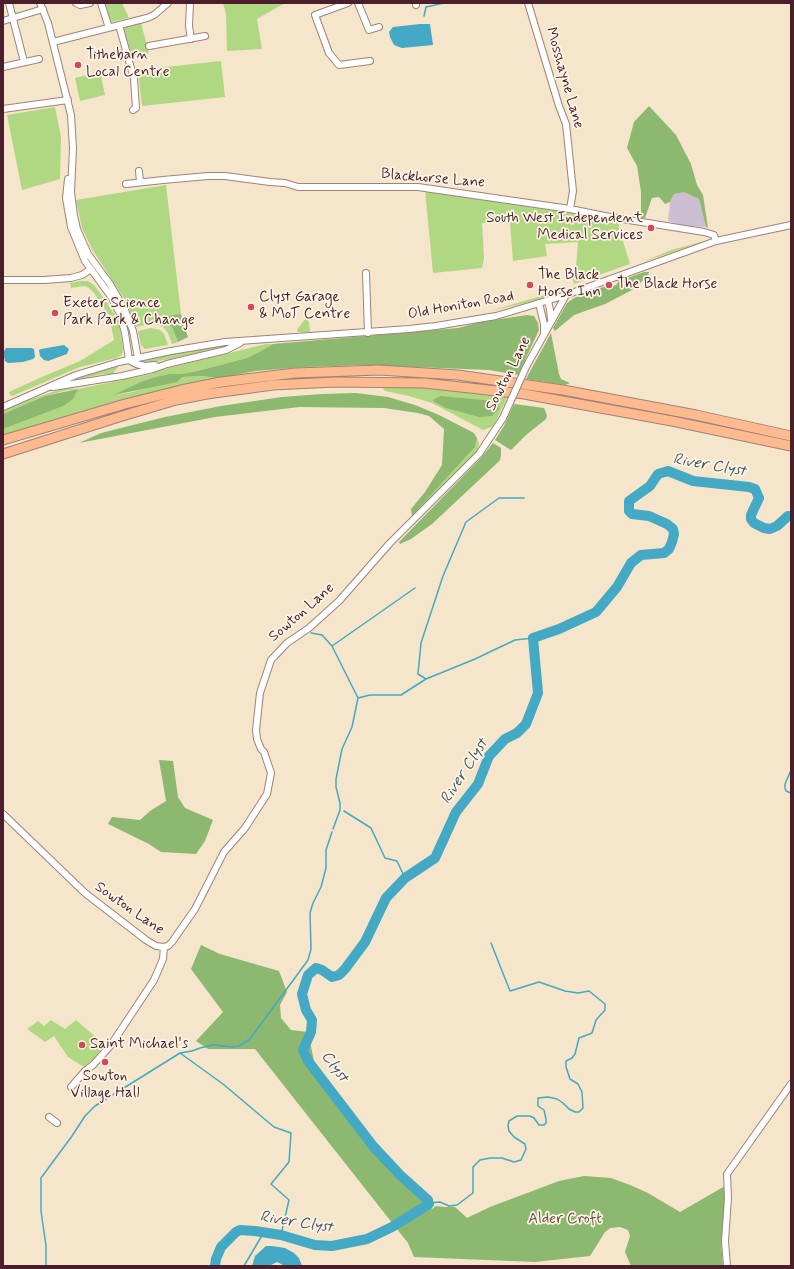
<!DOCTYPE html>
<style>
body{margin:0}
#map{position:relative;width:794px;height:1269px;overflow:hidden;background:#f5e5ca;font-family:Mynerve,sans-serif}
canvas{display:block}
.frame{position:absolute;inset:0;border:4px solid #4a1f2b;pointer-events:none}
</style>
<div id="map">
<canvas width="794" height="1269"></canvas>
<div class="frame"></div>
</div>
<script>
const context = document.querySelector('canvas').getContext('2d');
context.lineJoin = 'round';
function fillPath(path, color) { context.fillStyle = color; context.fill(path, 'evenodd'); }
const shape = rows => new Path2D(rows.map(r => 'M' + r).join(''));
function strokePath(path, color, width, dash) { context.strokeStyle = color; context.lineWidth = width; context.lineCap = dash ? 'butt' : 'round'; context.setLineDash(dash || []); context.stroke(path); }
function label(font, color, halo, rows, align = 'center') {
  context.font = font + ' Mynerve,sans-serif'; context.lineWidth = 3.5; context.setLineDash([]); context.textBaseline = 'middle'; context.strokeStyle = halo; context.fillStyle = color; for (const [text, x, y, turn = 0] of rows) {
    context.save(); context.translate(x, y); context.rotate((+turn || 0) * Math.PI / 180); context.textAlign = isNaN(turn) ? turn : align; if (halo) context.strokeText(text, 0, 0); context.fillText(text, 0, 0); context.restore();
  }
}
fillPath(shape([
 [684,191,699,199,706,227,686,226,668,221,670,202,674,194]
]), '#ccbfd4');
fillPath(shape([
 [103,3,122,3,129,18,110,22],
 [223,3,285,3,257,19,262,49,227,51,226,14],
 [141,23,149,53,131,57,123,28],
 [221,61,225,97,142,106,138,70],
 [100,72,105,95,80,101,75,78],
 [55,107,61,137,60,179,22,190,7,115],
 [166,185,181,314,158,317,159,320,172,327,178,342,172,344,168,333,163,327,156,324,150,324,136,327,127,303,92,249,82,228,76,200],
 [425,190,619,220,619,228,630,264,574,284,572,276,576,267,578,242,545,244,547,256,513,261,510,223,482,223,484,258,482,268,433,273],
 [705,241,643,262,671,250],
 [81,281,88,281,94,285,105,300,119,321,123,349,122,355,116,358,80,367,12,396,10,395,9,392,44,376,80,361,114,340,109,315,94,293,89,288,85,286,71,288,70,283],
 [558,291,559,292,554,294,530,302,490,311],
 [307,308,310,332,298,332,297,330,305,319],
 [151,328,160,330,164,334,168,345,145,349,141,345,138,331],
 [266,344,273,344,261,351,247,358,197,371,181,374,169,374,140,382,116,395,133,392,182,377,202,376,218,378,165,389,110,403,3,436,3,429,63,405,78,389,68,390,45,396,3,414,3,411,31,399,56,391,69,388,78,389,152,374,152,372],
 [217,345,219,346,219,349,216,349,150,363,144,363,143,362,146,359],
 [119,366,114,372,114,374,103,374,78,379,77,378,101,370],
 [388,386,440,389,508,396,495,423,492,427,483,430,432,403,409,396,385,391,383,389,384,387],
 [477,438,479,444,477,452,412,516,475,447],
 [51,1020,65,1029,76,1020,105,1045,92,1060,84,1067,68,1057,54,1036,45,1042,27,1029,38,1021,44,1026]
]), '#b0d882');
fillPath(shape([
 [649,106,676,135,691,164,697,185,703,195,708,228,706,227,699,199,684,192,674,194,670,202,665,204,659,197,652,198,645,218,641,218,641,192,637,166,627,148,634,122],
 [644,272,649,272,648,276,632,290,605,304,574,315,555,331,553,328,567,303,574,298,603,287,608,287,616,285,619,281],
 [181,314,183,324,188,337,178,342,172,327,159,320,158,317],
 [527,315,534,316,538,323,539,330,518,375,489,370,366,365,304,367,256,371,218,378,202,376,182,377,177,382,114,395,140,382,156,377,169,374,181,374,197,371,247,358,261,351,273,344,458,328,477,323,421,331],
 [551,333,559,374,561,379,570,383,565,385,526,379],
 [78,389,73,399,63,406,3,429,3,414,45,396],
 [356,393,388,397,415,405,439,415,474,433,477,438,475,447,412,516,411,509,425,492,442,465,444,429,429,416,418,413,384,408,299,407,215,417,79,443,101,433,165,417,221,406,282,397,322,394],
 [440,396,494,401,498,403,499,409,492,416,479,417,446,408,433,401,433,400],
 [514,404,544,408,547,415,546,419,526,435,511,450,495,440,504,426],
 [493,443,501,448,501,455,500,460,494,466,432,524,411,539,400,544,399,542,481,458],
 [159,760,173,761,178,797,185,808,213,820,205,841,196,854,161,852,149,844,108,824,112,817,140,820,150,811,166,801],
 [201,945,220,954,279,971,287,992,280,1005,281,1018,291,1030,308,1032,314,1061,408,1186,432,1209,436,1206,445,1207,455,1207,467,1218,490,1207,559,1181,584,1176,611,1178,630,1185,648,1193,680,1212,725,1186,725,1209,721,1242,723,1266,631,1266,625,1252,630,1236,628,1230,620,1227,610,1228,605,1232,590,1256,535,1262,414,1257,408,1243,255,1049,208,1049,196,1041,223,1012,191,969]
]), '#8cb870');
fillPath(shape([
 [420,24,430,24,433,45,402,48,394,45,390,37,389,32,393,27],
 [64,345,69,349,67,354,48,361,44,360,40,356,39,350,41,349],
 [6,348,31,348,34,349,35,357,33,359,23,362,8,363,5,361,3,353],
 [266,1246,272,1246,285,1248,294,1253,299,1258,302,1266,285,1266,277,1262,269,1266,252,1266,255,1256]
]), '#44a9c4');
strokePath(shape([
 [424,16,426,7,444,3],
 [311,633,322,635,332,646,358,698],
 [332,646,415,588],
 [426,679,418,674,421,643,443,576,466,522,499,498,524,498],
 [791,770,785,784,785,788,786,791,791,793],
 [344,811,371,828,385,858,397,861,405,878],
 [333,829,340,810,340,803,336,787,336,779,342,749,352,727,358,698,370,695,401,695,426,679,475,659,515,640,533,638],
 [180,1053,223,1084,274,1127,291,1133,289,1162,271,1184,289,1200,281,1235],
 [429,1203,440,1202,449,1206,457,1205,473,1193,473,1167,480,1160,490,1158,502,1158,514,1162,521,1160,526,1149,525,1144,514,1137,509,1131,508,1126,509,1121,517,1116,530,1116,534,1118,539,1125,544,1125,546,1123,546,1119,544,1110,538,1106,538,1098,548,1097,557,1099,563,1103,569,1109,575,1112,579,1112,583,1108,582,1092,578,1084,570,1079,566,1067,566,1061,572,1058,575,1054,579,1038,592,1033,596,1020,605,1010,605,1004,589,991,578,993,565,991,539,982,510,991,491,943],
 [46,1266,46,1246,41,1211,41,1178,72,1136,85,1116,95,1106,180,1053,192,1051,200,1048,213,1045,233,1047,239,1046,250,1039,308,960,311,949,310,913,313,903,321,887,326,868,326,850,332,832],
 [244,1266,264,1232]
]), '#44a9c4', 1.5);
strokePath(shape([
 [215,1266,216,1259,221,1247,236,1232,240,1230,255,1231,281,1235,315,1245,332,1246,367,1239,392,1227,429,1204,428,1200,400,1175,373,1146,308,1061,303,1050,311,1032,312,1020,306,1010,302,994,308,975,316,968,322,970,332,977,339,975,345,969,365,942,386,898,405,878,435,858,456,812,478,784,489,756,505,739,517,733,526,724,538,693,533,638,559,629,596,612,617,587,631,563,641,555,664,553,669,549,672,542,674,534,673,529,667,524,649,516,632,514,629,511,629,501,650,486,658,474,668,471,693,481,749,487,755,489,759,498,751,515,751,519,754,523,764,528,770,529,777,526,788,516,791,516]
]), '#44a9c4', 10);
const minor = shape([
 [9,3,24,62],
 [40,3,48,23,71,115,73,148,71,192,74,216,77,229,88,254,110,284,125,310,133,331,138,358],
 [76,3,80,5,90,3],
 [101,3,109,28],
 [190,3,189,26,191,39],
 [348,3,315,15,329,53,339,65,370,61],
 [358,3,369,30,379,27],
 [416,3,416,5],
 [528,3,559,106,566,124,573,191,570,209],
 [3,21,43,9],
 [119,25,134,79,136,108,133,110],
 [53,42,147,18,154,15,168,3],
 [149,46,205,36],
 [3,67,39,59],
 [3,109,68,100],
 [139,171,140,182],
 [68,179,66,198,71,227,85,261,112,298,120,314,125,333,129,360],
 [126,184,163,180,208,176,225,176,270,182,285,183,298,187,418,187,570,209,610,217,704,232,714,235,716,241],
 [366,273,368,333],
 [3,280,44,280,71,278,82,275,91,269],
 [548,301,550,310,551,320],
 [539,303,544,324,544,332],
 [129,360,136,364,145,366,155,365],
 [526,367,566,295],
 [53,387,122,376,153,369,167,364,226,350,240,343],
 [3,407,76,375,119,362,171,351,225,342,409,329,436,326,496,316,566,295,716,241,791,225],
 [3,814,85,893,146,940,156,946,164,947,168,946,172,942,195,909,224,852,245,828,267,794,271,773,264,752,261,749,257,739,256,730,260,693,271,660,287,643,309,628,339,601,390,543,479,454,503,418],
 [71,1087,85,1071,93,1065,111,1045,154,980,163,959,164,947],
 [49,1117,57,1123],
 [727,1266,725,1241,728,1198,727,1174,791,1084]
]);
const highway = shape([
 [3,440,125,404,181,390,221,382,295,373,379,370,458,375,563,390,696,415,791,436],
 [3,454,119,417,176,400,207,394,273,385,335,382,424,383,524,394,672,421,791,446]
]);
strokePath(minor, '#a0827a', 8);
strokePath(highway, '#a0827a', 11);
strokePath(minor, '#fff', 6);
strokePath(highway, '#fcba8e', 9);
const minorBridge = shape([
 [503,418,526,367]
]);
strokePath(minorBridge, '#a0827a', 8, []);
strokePath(minorBridge, '#fff', 6);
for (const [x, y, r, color] of [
 [78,65,4,"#d1495b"],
 [651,228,4,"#d1495b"],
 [530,285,4,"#d1495b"],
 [609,285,4,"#d1495b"],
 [251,307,4,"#d1495b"],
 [55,313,4,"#d1495b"],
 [82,1045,4,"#d1495b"],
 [105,1062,4,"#d1495b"]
]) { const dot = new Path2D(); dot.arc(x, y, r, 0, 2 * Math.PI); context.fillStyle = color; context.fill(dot); strokePath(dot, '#fcf5e5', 1.5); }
label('15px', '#4a1f2b', '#fcf5e5', [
 ["Tithebarn",86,56],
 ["Local Centre",86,73],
 ["South West Independent",643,219,"right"],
 ["Medical Services",643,236,"right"],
 ["The Black",538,276],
 ["Horse Inn",538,293],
 ["The Black Horse",617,285],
 ["Clyst Garage",259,298],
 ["& MoT Centre",259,315],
 ["Exeter Science",63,304],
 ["Park Park & Change",63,321],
 ["Saint Michael's",90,1045],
 ["Sowton",105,1077,"center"],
 ["Village Hall",105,1094,"center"]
], 'left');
label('15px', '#4a1f2b', '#fcf5e5', [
 ["Mosshayne Lane",564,78,74],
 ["Blackhorse Lane",433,179,5],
 ["Old Honiton Road",461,306,-10],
 ["Sowton Lane",509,374,-63],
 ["Sowton Lane",302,613,-41],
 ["Sowton Lane",129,909,35]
]);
label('15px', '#644d41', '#fcf5e5', [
 ["Alder Croft",565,1220]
]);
label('italic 16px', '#485668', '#fcf5e5', [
 ["River Clyst",709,466,10],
 ["River Clyst",465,772,-57],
 ["Clyst",334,1067,54],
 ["River Clyst",296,1223,9]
]);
</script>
